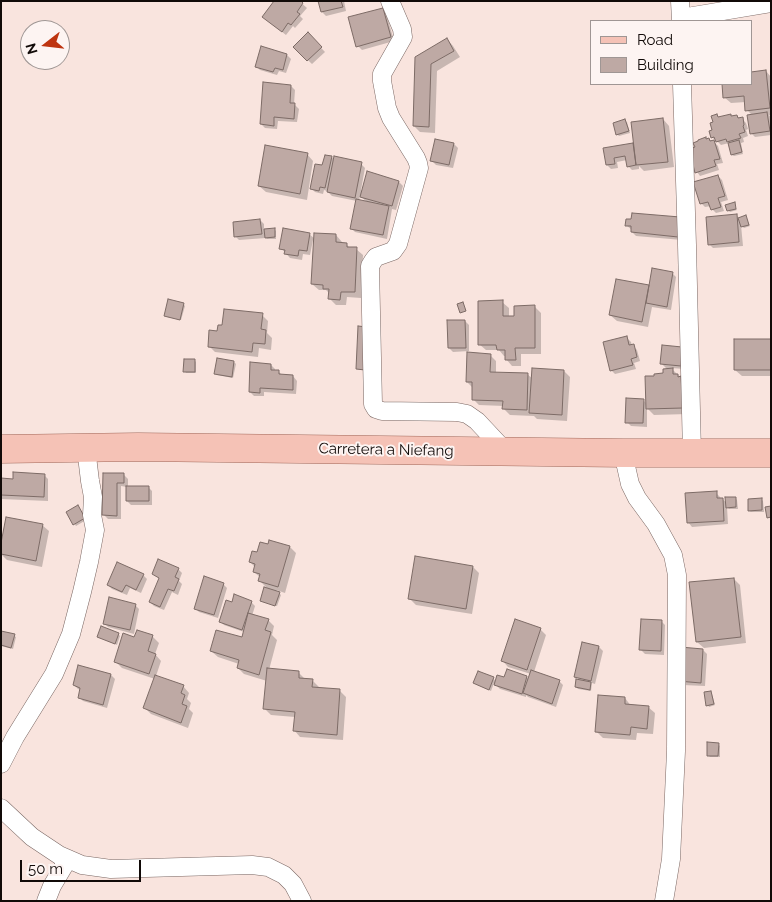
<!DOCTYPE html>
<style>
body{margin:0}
#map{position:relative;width:772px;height:902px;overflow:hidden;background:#f9e4de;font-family:Raleway,sans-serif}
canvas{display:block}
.frame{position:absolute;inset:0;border:2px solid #110a08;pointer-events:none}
.legend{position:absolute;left:590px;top:20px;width:162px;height:65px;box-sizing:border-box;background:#fdf4f2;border:1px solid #9f9694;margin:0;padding:6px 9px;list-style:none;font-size:15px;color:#110a08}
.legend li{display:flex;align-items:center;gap:10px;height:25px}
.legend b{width:25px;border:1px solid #9f9694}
.north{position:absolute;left:20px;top:20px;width:50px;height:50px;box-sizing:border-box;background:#fdf4f2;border:1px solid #9f9694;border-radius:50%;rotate:254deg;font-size:14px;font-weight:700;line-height:20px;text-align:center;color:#110a08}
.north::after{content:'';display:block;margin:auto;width:18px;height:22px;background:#be3410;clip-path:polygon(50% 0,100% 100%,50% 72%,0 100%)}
.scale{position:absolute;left:20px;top:860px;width:121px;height:22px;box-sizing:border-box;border:2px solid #110a08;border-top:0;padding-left:6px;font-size:15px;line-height:18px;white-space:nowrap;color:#110a08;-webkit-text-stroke:4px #fdf4f2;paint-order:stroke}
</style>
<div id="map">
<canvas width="772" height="902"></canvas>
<div class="frame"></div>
<ul class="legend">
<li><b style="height:6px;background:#f5c2b6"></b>Road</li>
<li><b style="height:14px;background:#bea9a4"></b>Building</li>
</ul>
<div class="north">N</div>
<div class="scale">50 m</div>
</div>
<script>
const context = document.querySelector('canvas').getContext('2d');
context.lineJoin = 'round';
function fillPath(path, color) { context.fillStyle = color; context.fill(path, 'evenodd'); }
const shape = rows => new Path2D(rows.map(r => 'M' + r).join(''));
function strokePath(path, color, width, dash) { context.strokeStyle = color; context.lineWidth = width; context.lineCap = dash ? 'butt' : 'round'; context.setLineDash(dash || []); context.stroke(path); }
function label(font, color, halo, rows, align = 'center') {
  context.font = font + ' Raleway,sans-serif'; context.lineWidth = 4; context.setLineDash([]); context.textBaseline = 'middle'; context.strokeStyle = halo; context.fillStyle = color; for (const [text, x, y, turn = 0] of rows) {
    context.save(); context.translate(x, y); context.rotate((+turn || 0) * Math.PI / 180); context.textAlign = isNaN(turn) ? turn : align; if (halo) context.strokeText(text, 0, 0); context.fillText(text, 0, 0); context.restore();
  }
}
fillPath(shape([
 [299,1,307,8,300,16,303,19,295,28,293,26,286,35,268,21],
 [319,1,344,1,346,11,326,16,322,12],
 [382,9,386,13,394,41,362,50,358,46],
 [308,34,325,52,312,64,294,47],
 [447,39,453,46,460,57,437,71,435,133,420,132,414,126,416,58],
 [262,48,287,55,291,59,286,73,279,71,277,75,260,70,256,66],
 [766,71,771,77,771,115,769,115,771,117,771,135,755,137,751,133,752,115,747,110,746,102,731,103,724,97,723,84,751,84,751,73],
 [264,84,291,86,295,90,294,104,299,109,297,122,278,121,277,129,265,128,261,124],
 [730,115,732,117,737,116,740,119,742,119,746,123,748,129,746,130,748,136,743,138,744,142,741,143,743,154,734,156,732,155,729,143,721,145,717,141,714,142,718,146,723,163,717,164,719,170,700,176,695,169,694,170,690,166,696,148,705,138,707,140,709,139,712,142,716,141,712,137,714,123,717,116,719,118],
 [663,119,669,126,674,167,644,171,639,166,639,169,632,170,628,166,627,160,617,162,618,168,611,169,607,165,605,149,632,144,636,148],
 [625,121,627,122,630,133,619,136,617,134],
 [454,144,458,148,453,168,436,165,432,161],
 [307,154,313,161,307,200,266,192,259,186],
 [332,157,334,160,361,164,365,168,361,190,363,191,399,182,403,186,396,210,392,209,387,239,355,232,351,228,357,201,332,196,327,191,324,190,323,194,315,192,311,188,323,167],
 [360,196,367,202,359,201],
 [718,176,722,180,728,200,721,202,724,211,716,213,712,209,711,206,705,207,701,203],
 [734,204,737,210,730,212,728,210],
 [736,215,740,219,746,217,750,226,744,228,741,225,743,246,713,248,709,244],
 [680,218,682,240,636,236,632,232,632,230,626,225],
 [260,220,264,224,264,230,274,229,276,231,276,239,267,239,266,238,239,240,235,236],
 [309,234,315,239,336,235,342,242,342,244,346,244,350,248,356,249,363,255,361,298,347,297,346,305,336,305,330,299,330,294,326,290,319,290,312,284,315,241,313,240,310,255,303,254,302,260,290,258,281,248],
 [672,273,676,277,671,310,652,307,648,327,617,321,610,315,648,286,650,288],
 [502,302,509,308,509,317,515,317,535,307,541,313,541,354,521,354,521,366,512,366,506,359,506,356,504,356,499,350,486,350,479,344],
 [183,304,185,306,181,320,167,317,165,315],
 [262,315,268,321,267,333,272,338,271,350,259,348,258,357,215,352,209,346,218,332],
 [465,321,469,325,469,351,453,352,449,348],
 [627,338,631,342,632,346,633,346,637,350,640,361,634,363,636,369,615,374,611,370],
 [771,340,771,376,742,376,735,370],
 [682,348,685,369,671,368,687,384,688,414,654,415,647,408,647,427,631,426,627,422,643,400,647,404,668,370,662,364],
 [490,355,496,361,496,373,527,374,533,379,564,371,570,377,567,421,537,419,534,416,510,415,504,409,504,406,479,405,473,399,473,388,467,382],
 [218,360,234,362,236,364,233,378,217,375,216,374],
 [195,361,196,362,196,373,186,373,185,371],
 [271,365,275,369,275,371,279,372,283,376,293,376,297,381,296,394,264,392,264,396,254,396,250,392],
 [104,474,124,475,128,479,128,487,148,487,152,491,152,505,131,505,127,501,127,487,121,486,121,519,108,519,104,515],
 [44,475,48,479,48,501,1,499,1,480,14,480],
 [716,493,720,497,721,499,722,499,727,503,735,498,737,500,738,509,729,509,727,507,728,524,692,527,688,522],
 [761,499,763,501,764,512,751,512,749,511],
 [78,507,86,520,76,526,67,513],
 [42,525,49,531,42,567,7,560,1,554,1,550],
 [290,547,296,553,285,593,276,590,281,595,277,606,263,602,261,600,269,590,260,581,261,578,254,572,255,567,250,562,258,553],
 [473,567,479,573,472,614,416,605,409,598],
 [178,569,182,573,179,581,182,584,178,595,172,592,164,610,154,606,150,602,160,579,153,574],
 [143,575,147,579,141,593,130,588,127,595,112,589,108,585],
 [734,579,740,585,746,643,704,648,697,642],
 [223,584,227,588,218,618,199,612,195,608],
 [251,602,255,606,252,616,268,620,274,626,272,635,277,640,269,670,298,672,305,679,312,680,319,687,319,689,340,691,346,697,343,740,300,737,294,730,295,717,271,715,265,709,267,681,244,674,238,668,239,664,218,657,211,651,242,639,244,632,224,625,220,621,232,604],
 [135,605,139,609,134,634,108,627,104,623],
 [661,621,665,625,664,655,645,654,641,650],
 [540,629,546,635,534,672,559,681,563,685,556,707,528,697,526,695,526,697,500,689,494,683,491,691,474,683,493,678,496,682,504,679,527,677,529,679,531,674,508,667,502,660],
 [1,632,14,636,16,637,13,649,1,646],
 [118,634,120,636,117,645,98,637],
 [152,636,159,643,155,654,161,661,156,676,183,686,189,693,187,699,191,703,189,709,193,713,188,728,151,714,145,708,155,679,122,668,115,661,135,638],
 [583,644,599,647,603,651,595,684,592,683,591,691,578,689,576,687,581,682,576,676],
 [703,650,707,654,705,686,683,685,679,681],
 [111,675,115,679,107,708,83,701,79,697,81,690,78,689,74,685],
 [711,692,712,694,715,705,709,707,708,705],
 [625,698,631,706,648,707,655,713,653,734,637,733,636,740,603,738,596,731],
 [718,744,720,746,720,757,710,757,708,755]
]), '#0003');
const building = shape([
 [274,1,301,1,303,3,297,12,300,14,291,25,288,23,282,32,262,17,274,1],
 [318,1,341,1,343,7,321,12,318,1],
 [383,8,391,37,356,47,348,17,383,8],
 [308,32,322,47,307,61,293,47,308,32],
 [447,38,454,51,431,64,429,127,413,126,415,57,447,38],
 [261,46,287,54,283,70,275,68,273,72,255,67,261,46],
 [766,70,770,108,745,111,744,96,723,98,722,84,751,84,751,72,766,70],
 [263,82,291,85,290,103,295,103,294,119,274,117,274,126,260,124,263,82],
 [767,112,770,131,750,134,747,115,767,112],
 [717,114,718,117,731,114,731,116,737,115,738,118,743,117,744,125,743,126,745,132,739,134,741,138,727,142,726,139,716,142,714,137,711,138,709,131,712,130,710,123,713,122,711,116,717,114],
 [663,118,668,162,636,165,631,122,663,118],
 [625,119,629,131,616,135,613,123,625,119],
 [706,137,706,139,709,138,710,141,714,140,720,159,714,160,716,166,695,173,689,149,695,147,693,143,698,141,698,140,706,137],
 [435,139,454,143,449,165,430,161,435,139],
 [739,140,742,152,731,155,728,143,739,140],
 [633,143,636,165,627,167,625,156,614,158,615,164,606,165,603,148,633,143],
 [265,145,308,153,300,194,258,186,265,145],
 [325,155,332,156,325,188,320,187,319,191,310,189,315,164,322,165,325,155],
 [334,156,362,162,355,198,327,192,334,156],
 [367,171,399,181,392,206,360,197,367,171],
 [718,175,725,196,718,198,721,207,711,210,708,202,700,204,693,182,718,175],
 [356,199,389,206,383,235,350,229,356,199],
 [735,202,736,209,727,211,725,205,735,202],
 [632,213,680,217,678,237,631,232,631,226,625,226,626,219,631,219,632,213],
 [737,214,739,242,708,245,706,217,737,214],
 [746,215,749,225,741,227,738,218,746,215],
 [260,219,262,234,234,237,233,222,260,219],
 [275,228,275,237,265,238,264,229,275,228],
 [283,228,310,233,307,251,299,250,298,256,284,254,285,250,279,249,283,228],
 [314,233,336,234,336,242,347,243,347,247,357,247,355,292,341,292,340,300,328,299,329,289,323,289,323,285,311,284,314,233],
 [652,268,673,272,667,307,646,303,652,268],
 [616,279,649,285,642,322,609,315,616,279],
 [168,299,184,303,180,320,164,316,168,299],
 [503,300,503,316,514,316,514,306,535,305,535,348,515,348,516,360,505,360,505,350,497,350,496,345,478,345,478,301,503,300],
 [463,302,466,311,460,313,457,304,463,302],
 [224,309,263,313,261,329,266,330,265,344,253,343,252,352,208,347,209,330,217,331,218,325,222,325,224,309],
 [447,320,465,320,466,348,448,348,447,320],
 [358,326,367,327,365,370,356,369,358,326],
 [627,336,629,345,634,344,637,357,631,359,633,365,610,371,603,342,627,336],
 [734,339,771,339,771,370,734,370,734,339],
 [662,345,682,347,681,366,660,364,662,345],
 [467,352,491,354,490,372,528,373,527,410,502,409,503,401,472,400,472,382,466,382,467,352],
 [217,358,234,361,232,377,214,374,217,358],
 [184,359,195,359,195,372,183,372,184,359],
 [250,362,271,364,271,370,279,370,279,374,293,375,293,390,260,388,260,393,249,392,250,362],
 [532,368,564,370,562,415,529,413,532,368],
 [673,368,673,374,678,374,678,377,681,376,683,408,646,409,645,376,654,376,654,374,663,373,663,369,673,368],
 [626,398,644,399,643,423,625,423,626,398],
 [13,472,45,474,44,497,1,495,1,478,13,479,13,472],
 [103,473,124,473,124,483,117,483,117,516,102,515,103,473],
 [126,486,149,486,149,501,126,501,126,486],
 [717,491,717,498,723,498,724,521,687,523,685,493,717,491],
 [725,497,736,497,736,507,726,508,725,497],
 [762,498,762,510,748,511,748,499,762,498],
 [78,505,85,518,73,525,66,512,78,505],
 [771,506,771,517,767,518,765,507,771,506],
 [6,517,43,524,36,561,1,554,1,543,6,517],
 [269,540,290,546,278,587,258,581,260,574,253,572,255,564,249,562,252,551,257,552,260,542,268,544,269,540],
 [415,556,473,566,466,609,408,599,415,556],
 [158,559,179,568,175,577,179,579,174,591,168,589,160,607,149,602,159,578,152,574,158,559],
 [117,562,144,574,136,590,126,585,122,592,107,585,117,562],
 [204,576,224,583,214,615,194,609,204,576],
 [734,578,741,637,696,642,689,582,734,578],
 [264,587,280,592,275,606,260,601,264,587],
 [234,594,252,601,242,630,219,622,226,600,232,602,234,594],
 [109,597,136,604,130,630,103,624,109,597],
 [248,613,269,619,265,630,271,632,259,675,237,668,239,660,210,651,216,630,242,637,248,613],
 [515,619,541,628,527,670,501,661,515,619],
 [641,619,662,620,661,651,639,650,641,619],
 [101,626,119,633,115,644,97,637,101,626],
 [137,630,153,635,148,651,156,654,149,674,114,662,123,633,134,637,137,630],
 [1,631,15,634,11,648,1,645,1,631],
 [582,642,599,646,591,681,574,677,582,642],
 [680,647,703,649,701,683,678,681,680,647],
 [78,665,111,674,103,705,78,698,80,688,73,685,78,665],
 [267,668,299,671,299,678,313,679,312,687,340,689,337,735,293,731,295,712,263,709,267,668],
 [507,669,527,676,522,694,494,685,497,675,504,677,507,669],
 [531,670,560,680,552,704,523,693,531,670],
 [478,671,494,677,489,690,473,683,478,671],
 [155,675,184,685,181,693,185,695,182,704,187,706,181,723,143,708,155,675],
 [576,679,591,682,590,690,575,687,576,679],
 [711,691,714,704,706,706,704,692,711,691],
 [598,695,625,697,625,704,649,706,647,729,631,727,630,735,595,732,598,695],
 [707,742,719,743,718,756,707,756,707,742]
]);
fillPath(building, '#bea9a4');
strokePath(building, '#7d6b66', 1);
const minor = shape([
 [390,1,402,29,403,37,382,74,382,81,387,108,391,118,416,158,418,163,419,168,398,244,393,251,376,257,373,261,370,266,373,404,376,409,382,411,457,412,467,414,477,421,506,452],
 [680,1,681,21],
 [681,18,771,3],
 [682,84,687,245,692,453],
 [623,453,630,484,637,498,656,524,673,555,677,575,676,751,671,859,664,901],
 [1,764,15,737,54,674,71,634,82,592,89,562,95,530,92,515,93,497,90,481,86,448],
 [1,808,32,837,59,855,82,865,111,869,252,865,268,867,284,875,293,884,302,901],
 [46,901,52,886,68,859]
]);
const primary = shape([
 [1,449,138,447,623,453,771,453]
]);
strokePath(minor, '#7a6763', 19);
strokePath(primary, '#a1685a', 29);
strokePath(minor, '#fff', 18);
strokePath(primary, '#f5c2b6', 28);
label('15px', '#110a08', '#fdf4f2', [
 ["Carretera a Niefang",386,450,1]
]);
</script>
